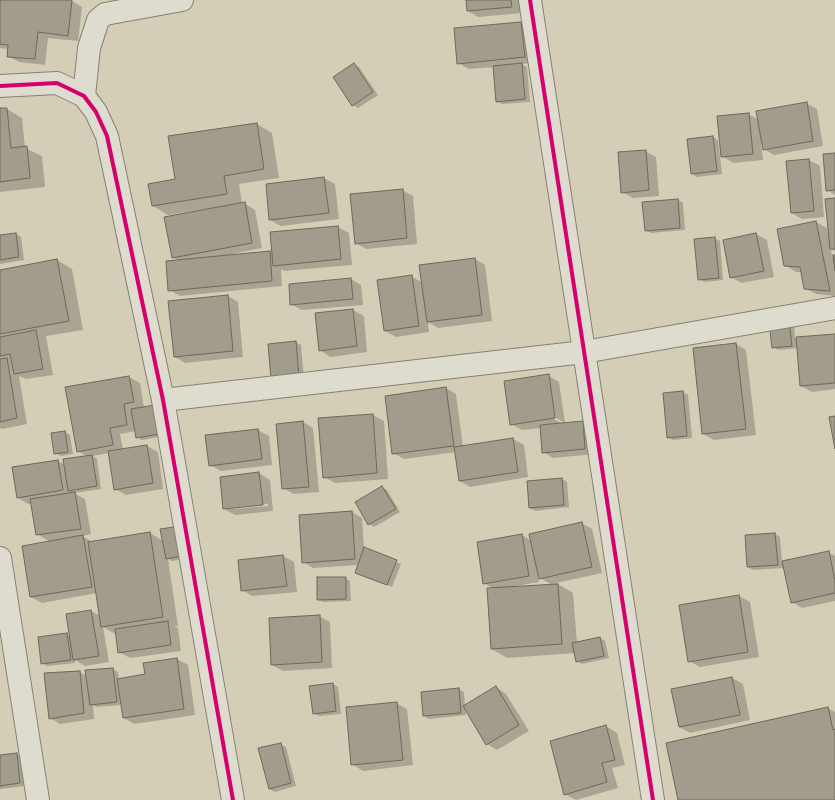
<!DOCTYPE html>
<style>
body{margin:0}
canvas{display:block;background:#d4ceb6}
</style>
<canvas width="835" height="800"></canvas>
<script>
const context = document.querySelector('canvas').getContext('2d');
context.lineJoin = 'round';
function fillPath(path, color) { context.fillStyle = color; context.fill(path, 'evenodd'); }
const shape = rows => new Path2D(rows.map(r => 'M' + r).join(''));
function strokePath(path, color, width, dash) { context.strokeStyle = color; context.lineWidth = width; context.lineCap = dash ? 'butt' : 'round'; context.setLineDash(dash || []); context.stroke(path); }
fillPath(shape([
 [0,0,72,1,82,7,78,41,48,38,45,65,19,62,8,56,9,49,0,48],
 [467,0,521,0,522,13,478,17,468,11],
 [521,23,532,29,535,63,522,64,527,67,530,102,502,104,497,101,494,67,469,69,458,63,455,29],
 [354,64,359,67,378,95,358,108,353,105],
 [806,103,817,109,823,146,774,155,764,149,763,142,761,143,763,160,733,163,722,156,748,114,759,120],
 [0,109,7,109,22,118,25,148,42,156,45,187,0,192],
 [257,124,272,133,279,178,239,184,242,204,244,203,255,210,262,248,232,254,232,256,270,252,273,254,271,233,338,227,349,233,352,265,284,271,281,269,282,286,180,296,169,290,179,261,173,257,212,208,168,215,153,206,176,180],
 [713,137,718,140,722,174,697,177,692,174,688,140],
 [645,151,656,157,659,196,633,198,622,192],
 [835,154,835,195,827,190],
 [809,160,820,166,824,217,802,219,792,213,787,162],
 [324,178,335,184,339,219,281,226,270,220,267,185],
 [402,190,413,196,417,244,366,249,356,243],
 [835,199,835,251,831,249,832,256,835,256,835,296,816,294,805,288,802,272,796,272,785,265,816,222,827,228,828,235,830,235],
 [678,200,683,203,685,230,651,233,646,230,643,203],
 [16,234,21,237,24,260,0,264,0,236],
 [756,234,767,240,774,277,741,283,731,277],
 [714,238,720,241,723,280,704,282,699,279],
 [475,259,485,265,492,321,438,328,428,322,429,332,396,337,385,331,411,276,423,283],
 [57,260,72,269,83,330,46,336,53,375,26,379,19,376,27,424,2,429,0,428,0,271],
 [351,279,361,285,363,305,302,310,291,304],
 [228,296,238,302,243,357,185,363,175,357],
 [353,310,364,316,367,352,330,357,320,350],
 [770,323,794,324,795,338,835,335,835,389,812,392,801,386,798,348,778,350,773,347],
 [296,342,301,345,304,379,277,382],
 [736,344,746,350,756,435,714,440,703,434],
 [549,376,559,382,565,423,551,415,550,417,563,424,583,422,593,428,595,454,553,458,543,452,541,428,522,430,511,424],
 [129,377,140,383,144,408,165,436,142,440,137,437,136,431,120,434,123,450,147,446,158,452,163,489,126,495,115,489,109,453,93,456,97,459,101,489,74,493,85,499,91,534,82,536,93,542,150,533,191,558,172,561,168,559,178,626,174,626,178,628,181,651,130,658,119,652,117,635,103,627,109,662,85,666,75,660,75,663,47,666,42,663,67,635,71,637,91,611,101,616,97,593,42,603,31,597,50,542,37,534,32,503,28,504,18,498,58,461,65,465,88,457,78,451],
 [446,388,456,394,463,447,513,439,524,445,528,477,470,487,460,481,456,452,404,459,393,453],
 [683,392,688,395,692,438,673,440,668,437,664,393],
 [373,415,384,421,388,479,335,483,324,477,319,419],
 [303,422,313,428,319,492,294,494,283,488],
 [258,430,269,436,272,465,221,471,210,465,207,436],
 [65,432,70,435,73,454,61,456,55,453],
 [259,473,270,480,273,511,235,515,224,509],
 [268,504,268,506,233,509,233,507],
 [562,479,567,482,569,507,535,511,530,508],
 [382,487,387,490,400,512,374,527,369,524,356,502],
 [352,512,362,518,364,548,401,564,392,587,361,575,358,565,313,568,303,562],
 [582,523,592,529,602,573,556,583,573,593,577,643,600,638,605,641,609,658,582,664,577,661,575,653,507,658,492,649,494,589,484,583,522,535,532,541],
 [538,577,552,585,516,587,516,586,539,582],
 [775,534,780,537,782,562,828,552,835,556,835,601,802,608,792,602,784,568,753,570,748,567,746,536],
 [283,556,294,562,297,592,252,596,242,590,239,561],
 [345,578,350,581,351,601,323,602,318,599],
 [739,596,750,602,759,657,700,667,689,661],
 [319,616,330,622,332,668,283,671,272,665],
 [177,659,188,665,195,715,134,724,124,718,122,705,96,707,93,705,94,719,60,724,50,718,80,672,87,676,112,669,118,672,119,679,146,675],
 [732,678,743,684,750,720,690,733,679,727],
 [333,684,338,687,341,714,319,716,313,713],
 [496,687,506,694,529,731,497,750,487,744,465,708,466,715,429,719,424,716,459,689,464,692,465,706],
 [396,703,407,709,413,765,363,771,352,764],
 [827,708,835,712,835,800,679,800],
 [606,726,617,733,625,765,612,768,618,788,576,800,565,794],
 [280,744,286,747,296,786,275,792,269,789],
 [16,754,22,757,25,786,0,789,0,756]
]), '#0003');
const building = shape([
 [0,0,72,0,68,36,38,32,35,59,7,57,8,45,0,44,0,0],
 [466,0,511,0,512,7,467,11,466,0],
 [521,22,525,57,457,64,454,28,521,22],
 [354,63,373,92,352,106,333,77,354,63],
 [522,63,525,99,496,102,493,66,522,63],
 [807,102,813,141,763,150,756,111,807,102],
 [0,108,7,108,11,148,27,146,30,178,0,182,0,108],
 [749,113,753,154,721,157,717,116,749,113],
 [257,123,264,169,224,176,227,194,152,206,148,184,175,179,168,136,257,123],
 [713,136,717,171,691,174,687,139,713,136],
 [646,150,649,190,621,193,618,152,646,150],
 [835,153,835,190,826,191,823,154,835,153],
 [809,159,814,211,791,213,786,161,809,159],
 [324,177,329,213,269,220,266,184,324,177],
 [403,189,407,238,355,244,350,194,403,189],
 [835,198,835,249,830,249,825,199,835,198],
 [678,199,680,228,645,231,642,202,678,199],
 [245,202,252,243,172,258,164,217,245,202],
 [816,221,830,291,804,289,800,267,784,266,777,229,816,221],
 [338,226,341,259,273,266,270,232,338,226],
 [16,233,19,257,0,260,0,235,16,233],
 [756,233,764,271,730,278,723,240,756,233],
 [715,237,719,278,698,280,694,239,715,237],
 [270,251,272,281,168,291,166,261,270,251],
 [833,255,835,255,835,271,833,255],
 [475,258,482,315,427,322,419,265,475,258],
 [57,259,69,321,0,334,0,270,57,259],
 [412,275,419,326,384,331,377,280,412,275],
 [351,278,353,299,290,305,289,284,351,278],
 [228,295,233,351,174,357,168,301,228,295],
 [353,309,357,346,319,351,315,313,353,309],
 [789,320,792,346,772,348,769,322,789,320],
 [36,330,43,369,14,374,10,354,0,356,0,337,36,330],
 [835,334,835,383,800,386,796,337,835,334],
 [296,341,299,377,271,379,268,344,296,341],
 [736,343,746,429,702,434,693,348,736,343],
 [7,358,17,418,0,422,0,359,7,358],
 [549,374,555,418,510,425,504,381,549,374],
 [129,376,134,402,124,404,127,425,110,428,113,445,77,452,65,387,129,376],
 [446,387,454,446,392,454,385,396,446,387],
 [683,391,687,436,667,438,663,393,683,391],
 [155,405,160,434,136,438,131,409,155,405],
 [373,414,377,473,323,478,318,418,373,414],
 [835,416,835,449,829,417,835,416],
 [303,421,309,487,282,489,276,424,303,421],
 [583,421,585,449,542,453,540,425,583,421],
 [258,429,262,459,209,466,205,435,258,429],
 [65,431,68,452,54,454,51,433,65,431],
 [513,438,518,472,459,481,454,447,513,438],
 [147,445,153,483,114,490,108,451,147,445],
 [92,455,97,486,68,491,63,459,92,455],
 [58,460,63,490,17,498,12,467,58,460],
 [259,472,263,505,223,509,220,477,259,472],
 [562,478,564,505,529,508,527,481,562,478],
 [382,486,396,509,368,525,355,502,382,486],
 [75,492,81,529,36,535,30,499,75,492],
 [352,511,355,559,302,563,299,515,352,511],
 [582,522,592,567,539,579,529,534,582,522],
 [181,526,186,555,166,559,160,529,181,526],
 [150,532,163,617,101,627,88,542,150,532],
 [775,533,778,565,747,567,745,535,775,533],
 [522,534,529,576,483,584,477,542,522,534],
 [83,535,92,587,30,597,22,546,83,535],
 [364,547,397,560,387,585,355,573,364,547],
 [829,551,835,581,835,593,791,603,782,561,829,551],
 [283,555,287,586,241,591,238,560,283,555],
 [317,577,346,577,346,599,317,600,317,577],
 [558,584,562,644,491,649,487,588,558,584],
 [739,595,748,652,688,662,679,605,739,595],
 [91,610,99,656,73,660,66,614,91,610],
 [320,615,322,662,271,665,269,618,320,615],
 [168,621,171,645,118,653,115,629,168,621],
 [67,633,71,660,41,664,38,637,67,633],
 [600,637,604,656,576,662,572,643,600,637],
 [177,658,184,709,123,718,117,679,145,674,143,663,177,658],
 [113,668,117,702,90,705,85,670,113,668],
 [80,671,84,713,49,719,44,673,80,671],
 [732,677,740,715,679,727,671,689,732,677],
 [333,683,336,711,313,714,309,686,333,683],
 [496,686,519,725,486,745,463,706,496,686],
 [459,688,461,713,423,716,421,692,459,688],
 [397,702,403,760,351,765,346,707,397,702],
 [828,707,833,730,835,729,835,800,678,800,666,743,828,707],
 [606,725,615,760,602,763,607,782,564,795,550,741,606,725],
 [281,743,291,783,269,789,258,748,281,743],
 [17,753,20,783,0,786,0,755,17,753]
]);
fillPath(building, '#a19c8b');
strokePath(building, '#6e6859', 1);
const minor = shape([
 [530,0,653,800],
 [0,86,57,83,84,96,96,112,107,136,163,400,233,800],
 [84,96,89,48,98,20,105,14,182,0],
 [163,400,584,352,835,308],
 [0,558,38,800]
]);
strokePath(minor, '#878071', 24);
strokePath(minor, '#dedbcf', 22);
strokePath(shape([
 [530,0,653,800],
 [0,86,57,83,84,96,96,112,107,136,163,400,233,800]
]), '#d6006c', 4);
</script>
